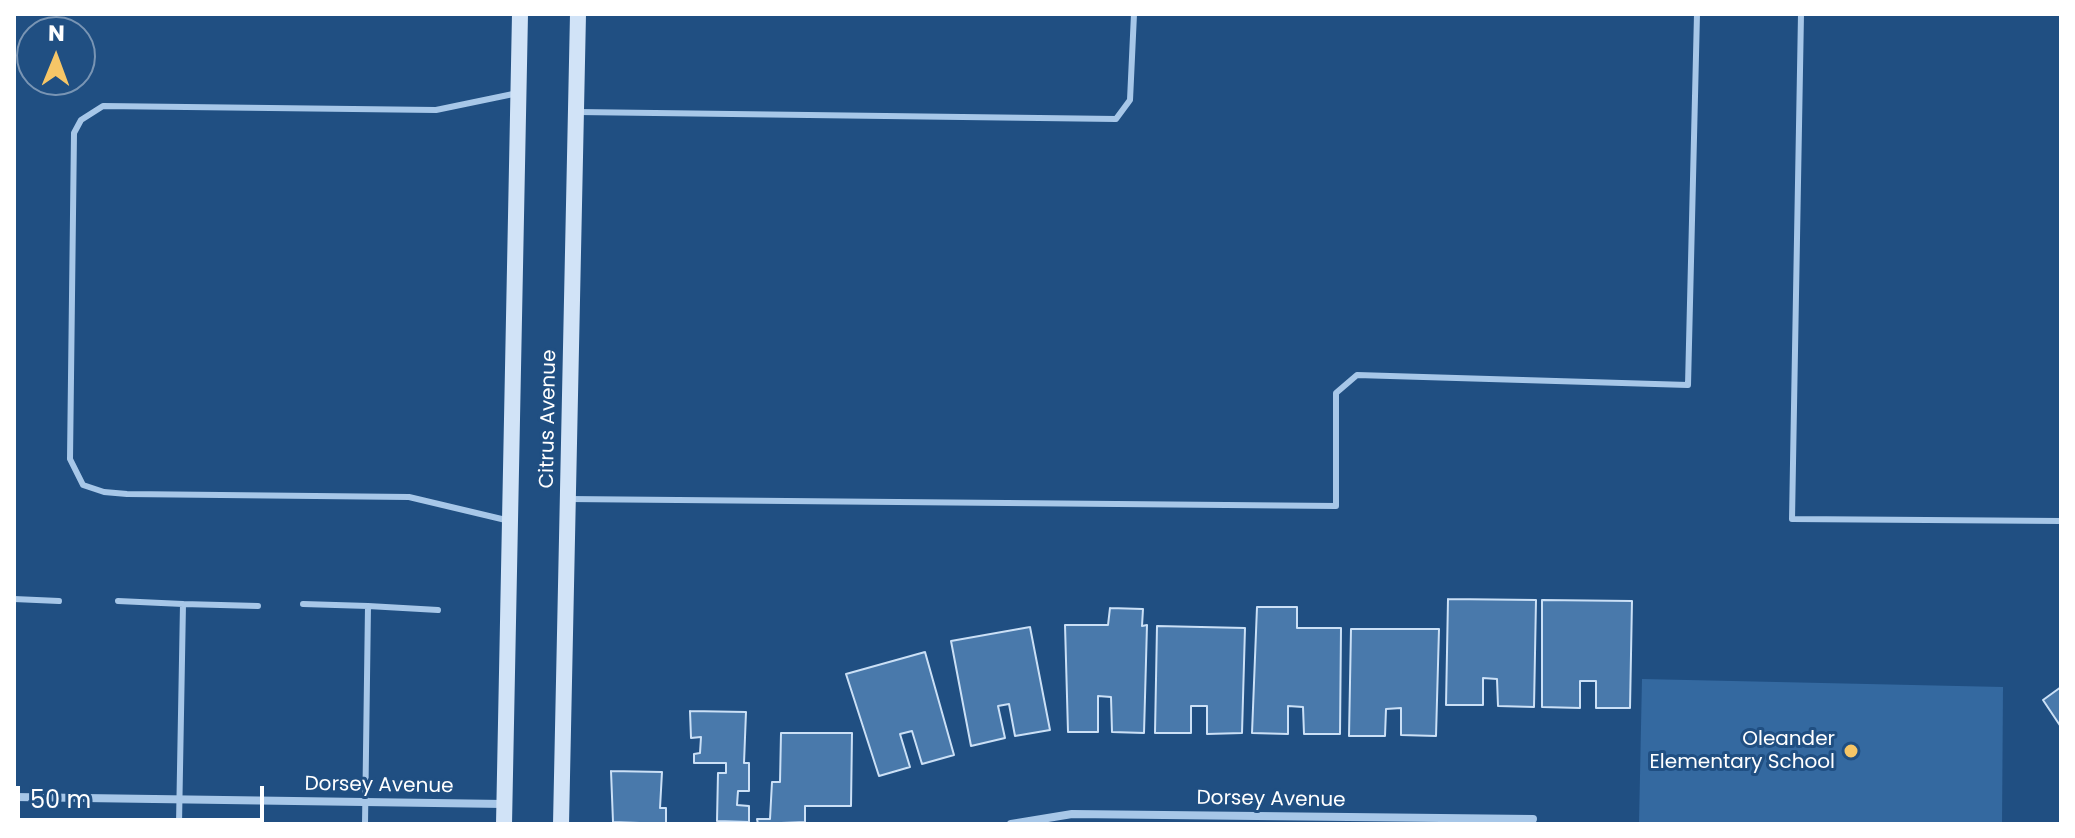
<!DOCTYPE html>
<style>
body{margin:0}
#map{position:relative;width:2075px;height:838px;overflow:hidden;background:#204f82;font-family:Poppins,sans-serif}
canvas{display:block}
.frame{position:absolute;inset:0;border:16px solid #fff;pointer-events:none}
.north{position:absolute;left:16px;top:16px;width:80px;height:80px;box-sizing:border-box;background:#204f82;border:2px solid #7995b4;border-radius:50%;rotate:1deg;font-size:22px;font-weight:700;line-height:32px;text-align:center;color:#fff}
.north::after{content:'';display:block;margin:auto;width:28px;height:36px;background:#f6c667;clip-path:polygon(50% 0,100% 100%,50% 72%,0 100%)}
.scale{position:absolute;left:16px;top:786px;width:248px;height:36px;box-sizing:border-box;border:4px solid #fff;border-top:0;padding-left:10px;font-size:24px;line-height:28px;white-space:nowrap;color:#fff;-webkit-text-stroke:6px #204f82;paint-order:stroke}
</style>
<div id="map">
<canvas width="2075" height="838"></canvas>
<div class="frame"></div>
<div class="north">N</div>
<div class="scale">50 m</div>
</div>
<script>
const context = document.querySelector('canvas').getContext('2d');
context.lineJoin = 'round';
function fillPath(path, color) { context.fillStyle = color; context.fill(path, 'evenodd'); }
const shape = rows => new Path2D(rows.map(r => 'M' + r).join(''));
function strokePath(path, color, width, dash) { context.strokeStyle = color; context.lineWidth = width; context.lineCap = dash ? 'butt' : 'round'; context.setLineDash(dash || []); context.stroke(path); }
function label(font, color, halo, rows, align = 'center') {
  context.font = font + ' Poppins,sans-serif'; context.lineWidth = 6; context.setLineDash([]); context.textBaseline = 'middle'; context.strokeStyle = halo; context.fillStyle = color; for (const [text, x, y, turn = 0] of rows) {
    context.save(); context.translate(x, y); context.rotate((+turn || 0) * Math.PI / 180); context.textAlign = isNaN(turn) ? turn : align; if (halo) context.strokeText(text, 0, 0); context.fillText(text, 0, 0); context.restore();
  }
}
fillPath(shape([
 [1642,679,2003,687,2002,824,1639,824]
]), '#3469a0');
const building = shape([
 [1448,599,1536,600,1534,707,1498,706,1497,679,1483,678,1483,705,1446,705,1448,599],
 [1542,600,1632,601,1630,708,1596,708,1596,681,1580,681,1580,708,1542,707,1542,600],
 [1257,607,1297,607,1297,628,1341,628,1340,734,1304,734,1303,707,1288,706,1288,734,1252,733,1257,607],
 [1110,608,1143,609,1142,626,1147,625,1144,733,1112,732,1111,697,1098,696,1098,732,1068,732,1065,625,1108,625,1110,608],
 [1157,626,1245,628,1242,733,1207,734,1207,706,1191,706,1191,733,1155,733,1157,626],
 [1030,627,1050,730,1015,736,1009,704,998,706,1005,738,971,746,951,641,1030,627],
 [1351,629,1439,629,1436,736,1401,735,1401,708,1386,709,1385,736,1349,736,1351,629],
 [925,652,954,755,922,764,912,731,900,734,910,767,879,776,846,674,925,652],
 [2061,687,2061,727,2043,700,2061,687],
 [690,711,746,712,744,763,749,763,749,791,738,791,737,805,749,806,749,822,717,821,718,773,726,773,726,763,694,763,694,754,700,753,701,737,691,738,690,711],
 [781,733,852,733,851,806,805,806,805,822,758,824,757,819,770,819,772,782,780,782,781,733],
 [611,771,662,772,660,808,666,808,666,824,613,822,611,771]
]);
fillPath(building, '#4979ab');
strokePath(building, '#cbe0f6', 2);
strokePath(shape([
 [1801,14,1792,519,2061,521],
 [578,112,1116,119,1130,100,1134,14],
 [568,499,1336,506,1336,393,1357,375,1688,385,1697,14],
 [510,521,409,497,127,494,104,492,83,485,70,459,74,133,81,120,103,106,436,110,518,93],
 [14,599,59,601],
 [118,601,183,604,179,824],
 [183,604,258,606],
 [303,604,368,606,365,824],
 [368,606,438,610]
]), '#a7c7e8', 6);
strokePath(shape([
 [14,797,504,804],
 [1011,824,1072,814,1533,819]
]), '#a7c7e8', 8);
strokePath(shape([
 [504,824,520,14],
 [561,824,578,14]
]), '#d1e3f7', 16);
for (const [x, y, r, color] of [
 [1851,751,8,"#f6c667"]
]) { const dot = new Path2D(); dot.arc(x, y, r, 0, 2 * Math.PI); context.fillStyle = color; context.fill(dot); strokePath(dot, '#204f82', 3); }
label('20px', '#fff', '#204f82', [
 ["Citrus Avenue",549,419,-89],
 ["Dorsey Avenue",379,786,1],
 ["Dorsey Avenue",1271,800,1]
]);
label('20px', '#fff', '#204f82', [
 ["Oleander",1835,740],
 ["Elementary School",1835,763]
], 'right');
</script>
